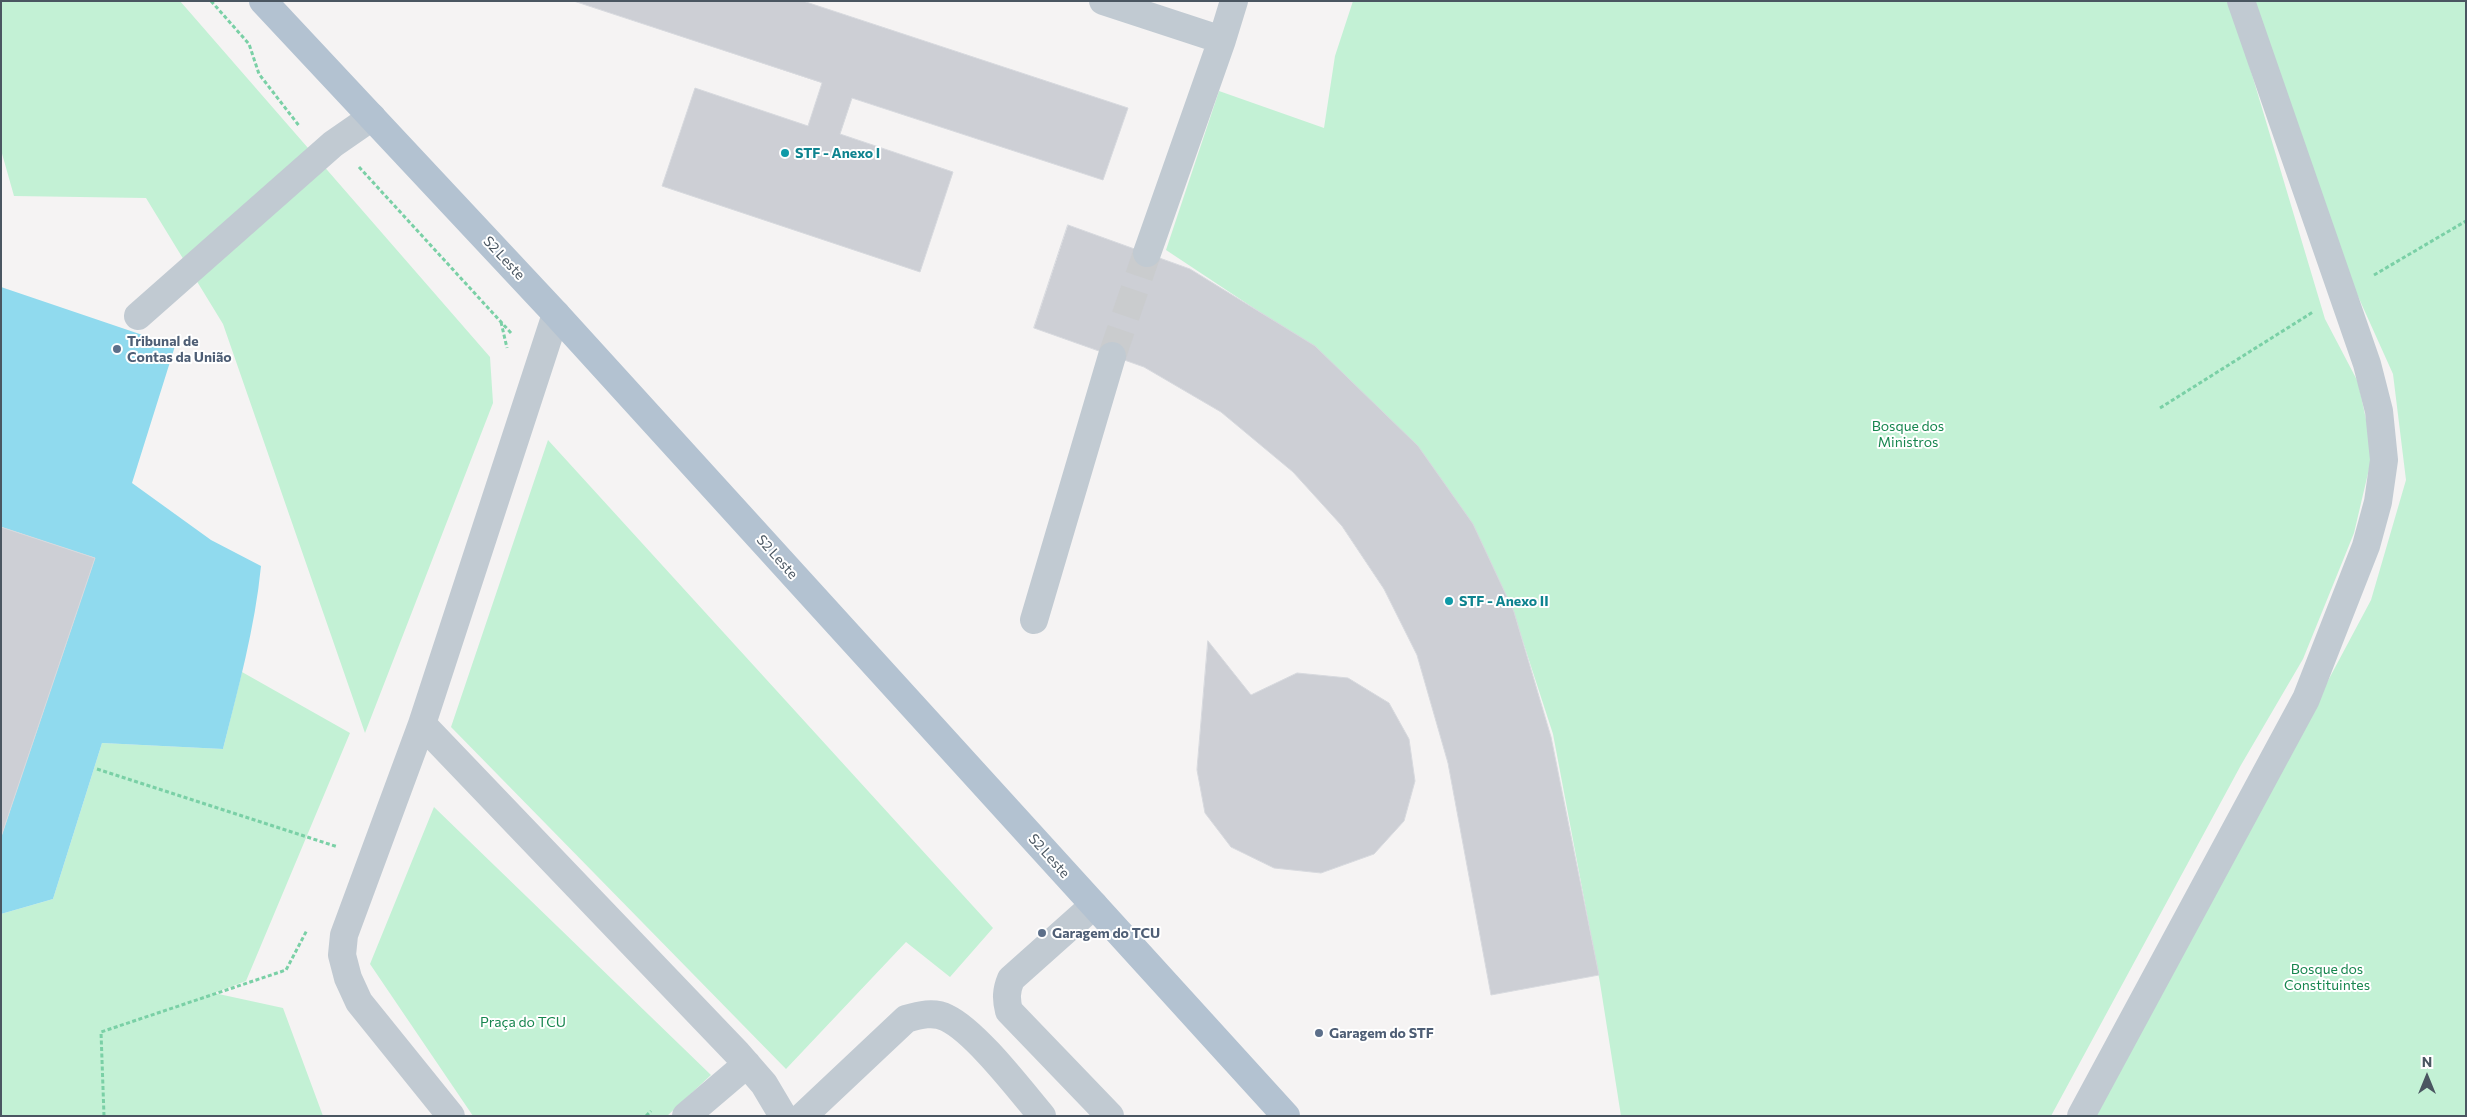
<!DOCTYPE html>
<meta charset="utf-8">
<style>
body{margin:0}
#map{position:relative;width:2467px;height:1117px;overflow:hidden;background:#f5f3f3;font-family:Commissioner,sans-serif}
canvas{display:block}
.frame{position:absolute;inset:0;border:2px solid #4a5661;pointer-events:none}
.north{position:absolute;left:2402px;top:1052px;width:50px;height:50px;-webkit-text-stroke:4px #fff;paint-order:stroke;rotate:0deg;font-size:14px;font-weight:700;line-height:20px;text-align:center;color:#4a5661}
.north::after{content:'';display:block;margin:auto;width:18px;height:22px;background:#4a5661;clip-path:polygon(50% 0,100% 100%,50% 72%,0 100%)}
</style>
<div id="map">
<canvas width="2467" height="1117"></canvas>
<div class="frame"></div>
<div class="north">N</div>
</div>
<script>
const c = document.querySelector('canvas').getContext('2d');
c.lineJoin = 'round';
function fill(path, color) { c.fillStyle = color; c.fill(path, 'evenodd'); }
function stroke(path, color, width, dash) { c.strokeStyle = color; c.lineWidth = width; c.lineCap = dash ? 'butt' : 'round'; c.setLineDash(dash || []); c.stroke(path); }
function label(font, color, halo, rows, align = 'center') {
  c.font = font + ' Commissioner,sans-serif'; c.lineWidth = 4; c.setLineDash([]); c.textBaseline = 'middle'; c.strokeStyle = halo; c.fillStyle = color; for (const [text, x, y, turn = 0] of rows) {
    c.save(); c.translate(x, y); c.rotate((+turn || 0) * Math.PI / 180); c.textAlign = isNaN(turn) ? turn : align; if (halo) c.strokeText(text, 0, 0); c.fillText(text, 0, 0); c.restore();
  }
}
fill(new Path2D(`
 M 1,1 L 180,1 L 490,357 L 493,403 L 365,733 L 223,324 L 146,198 L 14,196 L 1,150 Z
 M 1353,1 L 2230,1 L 2325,319 L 2358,382 L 2373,452 L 2354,533 L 2303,659 L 2241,765 L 2051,1116 L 1621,1116 L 1600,983 L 1553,734 L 1514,614 L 1317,350 L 1166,250 L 1219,91 L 1324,128 L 1335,56 Z
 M 2250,1 L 2466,1 L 2466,1116 L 2096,1116 L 2371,600 L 2406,480 L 2393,374 L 2348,274 Z
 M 548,440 L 993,928 L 950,977 L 906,942 L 786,1069 L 451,727 Z
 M 242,672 L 350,733 L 246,981 L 214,993 L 283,1008 L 323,1116 L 1,1116 L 1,914 L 53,899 L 102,743 L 223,749 Z
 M 434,807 L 711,1075 L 667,1116 L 473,1116 L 370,964 Z`), '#c3f1d5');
fill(new Path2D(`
 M 1,287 L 175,346 L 132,483 L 211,540 L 261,566 C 255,628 238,689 223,749 L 102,743 L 53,899 L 1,914 L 1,837 L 95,558 L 1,527 Z`), '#90daee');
const building = new Path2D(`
 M 574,1 L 803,1 L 1128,108 L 1103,180 L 852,98 L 840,134 L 953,172 L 920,272 L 662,186 L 695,88 L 808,126 L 822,83 Z
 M 1068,225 L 1190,269 L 1315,346 L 1418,446 L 1473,524 L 1514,612 L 1551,737 L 1599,975 L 1491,995 L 1448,763 L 1417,655 L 1384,589 L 1342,526 L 1293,472 L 1221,412 L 1144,367 L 1034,328 Z
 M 1,527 L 95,558 L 1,837 Z
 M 1208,641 L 1251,695 L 1297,673 L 1348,678 L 1389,703 L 1409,739 L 1415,781 L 1404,821 L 1374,854 L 1321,873 L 1274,868 L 1231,847 L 1205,813 L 1197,770 Z`);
fill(building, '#cdcfd5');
stroke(building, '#d7d9de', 1);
stroke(new Path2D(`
 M 1112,356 L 1147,253`), '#caccce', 28, [28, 14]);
stroke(new Path2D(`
 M 211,1 L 249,44 L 259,74 L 300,127
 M 359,167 L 512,334
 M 2374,275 L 2466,221
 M 501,322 L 507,348
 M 2160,408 L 2313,312
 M 97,769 L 338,847
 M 104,1116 L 101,1032 L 286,970 L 307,930
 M 646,1116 L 651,1111`), '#7ad0a6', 3, [4, 2.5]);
stroke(new Path2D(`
 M 1103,1 L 1222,40 L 1234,1
 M 1147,253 L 1222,40
 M 138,316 L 333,144 L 372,117
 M 1034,620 L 1112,356
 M 422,724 L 737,1053 L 764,1084 L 783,1116
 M 1094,905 L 1011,979 C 1006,991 1006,999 1009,1011 L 1110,1116
 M 451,1116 L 359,1002 L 348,978 L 342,955 L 344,935 L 422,724 L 556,314
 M 686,1116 L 747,1064
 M 803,1116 L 906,1019 C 919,1015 934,1011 947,1018 C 976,1032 1020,1090 1042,1116
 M 2081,1116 L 2306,699 L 2366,546 L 2378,502 L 2384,460 L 2379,411 L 2367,364 L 2241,1`), '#c1cad2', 28);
stroke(new Path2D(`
 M 263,1 L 556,314 L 1286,1116`), '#b3c2d1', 28);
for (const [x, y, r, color] of [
 [785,153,5,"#0f9aa8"],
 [117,349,5,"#5c6f8a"],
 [1449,601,5,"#0f9aa8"],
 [1042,933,5,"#5c6f8a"],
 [1319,1033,5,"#5c6f8a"]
]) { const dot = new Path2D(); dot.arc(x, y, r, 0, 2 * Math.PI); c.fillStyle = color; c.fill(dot); stroke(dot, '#fff', 2); }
label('bold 14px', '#0d838f', '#fff', [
 ["STF - Anexo I",795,153],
 ["STF - Anexo II",1459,601]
], 'left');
label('14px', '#4a5661', '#fff', [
 ["S2 Leste",504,258,47],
 ["S2 Leste",777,557,48],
 ["S2 Leste",1049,856,48]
]);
label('bold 14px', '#4e5e75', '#fff', [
 ["Tribunal de",127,341],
 ["Contas da União",127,357],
 ["Garagem do TCU",1052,933],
 ["Garagem do STF",1329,1033]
], 'left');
label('14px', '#17864f', '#fff', [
 ["Bosque dos",1908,426],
 ["Ministros",1908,442],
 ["Bosque dos",2327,969],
 ["Constituintes",2327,985],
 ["Praça do TCU",523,1022]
]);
</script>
